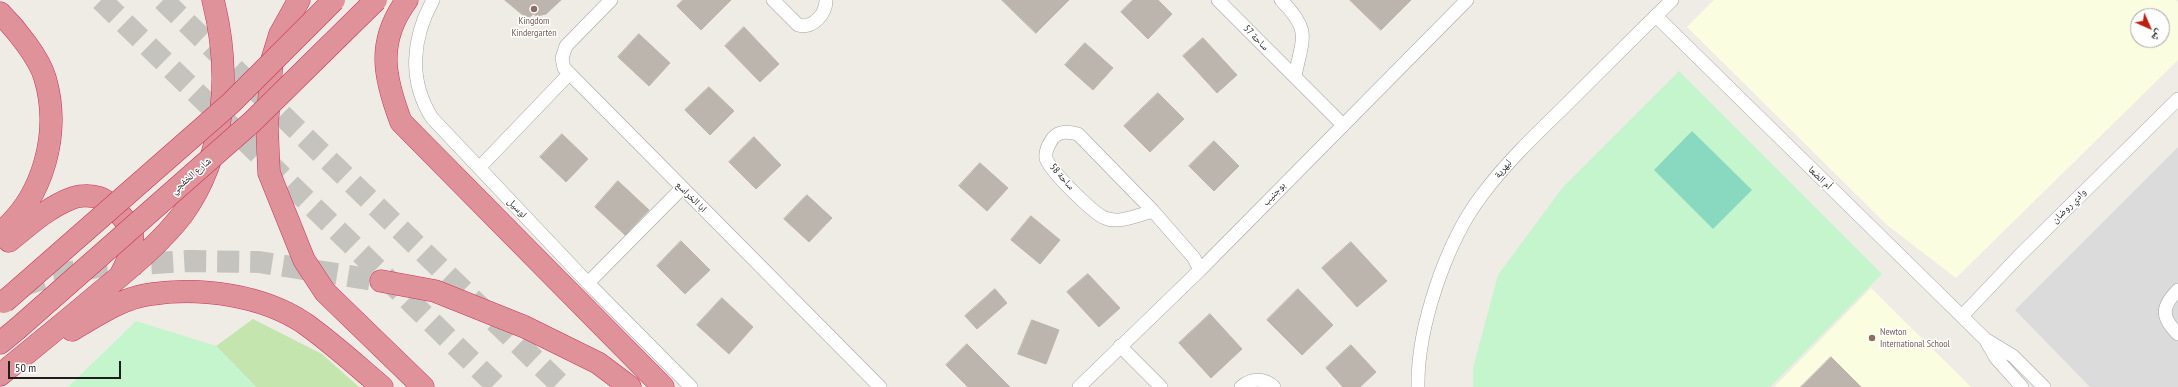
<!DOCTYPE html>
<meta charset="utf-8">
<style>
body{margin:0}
#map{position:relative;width:2178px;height:387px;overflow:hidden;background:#eeece5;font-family:"PT Sans Narrow","Noto Naskh Arabic",sans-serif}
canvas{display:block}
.north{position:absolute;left:2130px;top:8px;width:40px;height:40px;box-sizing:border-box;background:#fff;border:1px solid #a5a5a5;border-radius:50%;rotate:135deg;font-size:11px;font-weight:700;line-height:16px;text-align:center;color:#1e1e1e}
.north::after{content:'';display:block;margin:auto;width:14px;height:18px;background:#bd1f0f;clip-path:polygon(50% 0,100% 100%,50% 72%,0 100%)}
.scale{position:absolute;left:8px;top:361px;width:113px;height:18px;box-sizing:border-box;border:2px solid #1e1e1e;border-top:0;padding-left:5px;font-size:12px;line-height:14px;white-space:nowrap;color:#1e1e1e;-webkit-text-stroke:3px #fff;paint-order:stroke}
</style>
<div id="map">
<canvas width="2178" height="387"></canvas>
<div class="north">ش</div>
<div class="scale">50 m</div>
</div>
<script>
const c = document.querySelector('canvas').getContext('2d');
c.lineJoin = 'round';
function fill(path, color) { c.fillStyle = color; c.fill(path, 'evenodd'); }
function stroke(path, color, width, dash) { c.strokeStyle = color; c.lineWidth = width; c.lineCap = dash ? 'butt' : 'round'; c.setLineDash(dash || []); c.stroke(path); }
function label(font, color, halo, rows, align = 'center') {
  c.font = font + ' "PT Sans Narrow","Noto Naskh Arabic",sans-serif'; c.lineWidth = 3; c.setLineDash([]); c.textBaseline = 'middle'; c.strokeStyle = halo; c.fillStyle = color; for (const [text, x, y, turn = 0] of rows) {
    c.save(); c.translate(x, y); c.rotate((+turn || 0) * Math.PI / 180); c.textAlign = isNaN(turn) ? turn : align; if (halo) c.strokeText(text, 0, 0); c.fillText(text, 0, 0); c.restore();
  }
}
fill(new Path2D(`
 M 2178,147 L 2178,387 L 2090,387 L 2015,310 Z`), '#dcdbdb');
fill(new Path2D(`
 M 1714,0 L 2176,0 L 2178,2 L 2178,60 L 1956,278 L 1887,225 L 1687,27 ZM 2138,16 L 2162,16 L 2162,40 L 2138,40 Z
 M 1871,288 L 1971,387 L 1774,387 Z`), '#fafde0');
fill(new Path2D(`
 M 253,319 L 322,354 L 359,387 L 256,387 L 216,346 Z`), '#c4e5ae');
fill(new Path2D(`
 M 1679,71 L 1882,274 L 1770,387 L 1473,387 L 1473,368 L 1498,275 L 1563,187 Z
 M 136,321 L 216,346 L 256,387 L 68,387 Z`), '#c5f5cd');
fill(new Path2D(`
 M 1692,131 L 1752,190 L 1713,229 L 1654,170 Z`), '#89d8c0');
const building = new Path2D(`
 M 505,0 L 561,0 L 546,14 L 537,16 L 533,14 L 530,17 L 523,15 Z
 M 683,0 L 731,0 L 701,30 L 677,6 Z
 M 1002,0 L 1069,0 L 1036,33 Z
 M 1133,0 L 1158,0 L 1172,14 L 1148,39 L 1121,12 Z
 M 1350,0 L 1411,0 L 1381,30 Z
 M 744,27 L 779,64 L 760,82 L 725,46 Z
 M 639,34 L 670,63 L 649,86 L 618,57 Z
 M 1203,38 L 1237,75 L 1217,93 L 1183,56 Z
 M 1085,43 L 1113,68 L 1093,90 L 1065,65 Z
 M 709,87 L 734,111 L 710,135 L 685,110 Z
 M 1158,93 L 1184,119 L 1150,152 L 1124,126 Z
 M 562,134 L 588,159 L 566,182 L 540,157 Z
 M 754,137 L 781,165 L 756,189 L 729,162 Z
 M 1214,141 L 1239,166 L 1214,191 L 1189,166 Z
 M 980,163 L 1008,188 L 987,211 L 959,186 Z
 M 618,181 L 649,210 L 625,235 L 595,207 Z
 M 807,195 L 832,218 L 809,242 L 784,219 Z
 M 1031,216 L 1060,240 L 1040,264 L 1011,240 Z
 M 681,241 L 710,270 L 685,294 L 657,266 Z
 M 1351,242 L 1387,281 L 1357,307 L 1322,268 Z
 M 1088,274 L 1120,308 L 1099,327 L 1067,292 Z
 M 995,289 L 1007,303 L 977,329 L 965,316 Z
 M 1298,289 L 1333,325 L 1302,355 L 1267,320 Z
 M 722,298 L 753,327 L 729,354 L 697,325 Z
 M 1210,314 L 1242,349 L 1211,378 L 1179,343 Z
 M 1032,320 L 1059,330 L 1046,364 L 1018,354 Z
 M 967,344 L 1010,387 L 968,387 L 946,365 Z
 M 1351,345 L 1376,372 L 1360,387 L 1343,387 L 1326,368 Z
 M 1831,357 L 1861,387 L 1801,387 Z`);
fill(building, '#bbb5ae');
stroke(building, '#bfb4a8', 1);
stroke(new Path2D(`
 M 101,0 L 498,387
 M 163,0 L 563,387
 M 22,286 L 50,276 L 103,266 L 188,261 L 259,262 L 381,281`), '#c4c3bd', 22, [22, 11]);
const street = new Path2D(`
 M 433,0 C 412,38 408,80 432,118 L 588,283 L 691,387
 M 611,0 L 566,46 L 562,58 L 564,68 L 880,387
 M 773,0 L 798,25 C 813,29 826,14 826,0
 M 1218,0 L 1342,124
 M 1281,0 C 1311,31 1303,36 1295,76
 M 1656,16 L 1985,339 L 2013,356 L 2044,387
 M 479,168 L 569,74
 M 1153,211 C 1138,215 1119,224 1105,218 C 1094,214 1048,169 1046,158 C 1045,150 1049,144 1053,138 C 1060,130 1070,132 1078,134 L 1153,211 L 1194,258 L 1200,270
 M 588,283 L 682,188
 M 2178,290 C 2161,307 2161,317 2178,334
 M 1962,316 L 2020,255 L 2178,99
 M 1985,339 L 1996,358 L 2022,387
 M 1120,346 L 1161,387
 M 1079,387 L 1200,270 L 1467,0
 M 1241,387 C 1251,378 1265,378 1274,387
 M 1418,387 C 1417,328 1446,242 1482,195 C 1506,163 1534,136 1562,109 C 1599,72 1635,36 1672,0`);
const highway = new Path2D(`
 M 299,0 L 280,34 L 272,60 L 267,127 L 269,173 L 304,260 L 325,292 L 423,387
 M 407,0 C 376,42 384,77 401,122 L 663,387
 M 0,13 C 15,28 39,57 45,78 C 61,132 44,197 0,233
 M 9,241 C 28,226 47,208 70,199 C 78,195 91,195 100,198 C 109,201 130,223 132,233 C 134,248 128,261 121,274
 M 381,281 L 435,291 L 525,327 L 598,363 L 630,387
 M 72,330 C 96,316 123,297 152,294 C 201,287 262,295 304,323 C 331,342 356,365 382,387
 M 0,343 L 17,329
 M 0,375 C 32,349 64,323 96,296 C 126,271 158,246 182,215 C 227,153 231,71 213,0`);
stroke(street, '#a2a2a2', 14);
stroke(highway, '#cd3159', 23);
stroke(street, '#fff', 13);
stroke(highway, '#e0929a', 22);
const highwayBridge = new Path2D(`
 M 4,302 L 231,103 L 334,0
 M 17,329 L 252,122 L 376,0`);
stroke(highwayBridge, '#cd3159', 23, []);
stroke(highwayBridge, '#e0929a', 22);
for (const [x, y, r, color] of [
 [534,9,4,"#8d6e63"],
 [1872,338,4,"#8d6e63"]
]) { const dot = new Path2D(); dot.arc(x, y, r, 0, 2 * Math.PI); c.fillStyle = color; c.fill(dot); stroke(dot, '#fff', 1.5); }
label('10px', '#785e54', '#fff', [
 ["Kingdom",534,21],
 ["Kindergarten",534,33],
 ["Newton",1880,332,"left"],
 ["International School",1880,344,"left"]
]);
label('10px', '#1e1e1e', '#fff', [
 ["ساحة 57",1256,38,45],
 ["لبهرية",1503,169,-50],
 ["شارع الخفجي",191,176,-41],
 ["ساحة 58",1062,177,48],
 ["أم الضعا",1820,178,44],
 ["بوجنيب",1274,194,-46],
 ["ابا الخراسع",691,197,45],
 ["وادي روضان",2069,206,-45],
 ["لوسيل",517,208,47]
]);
</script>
